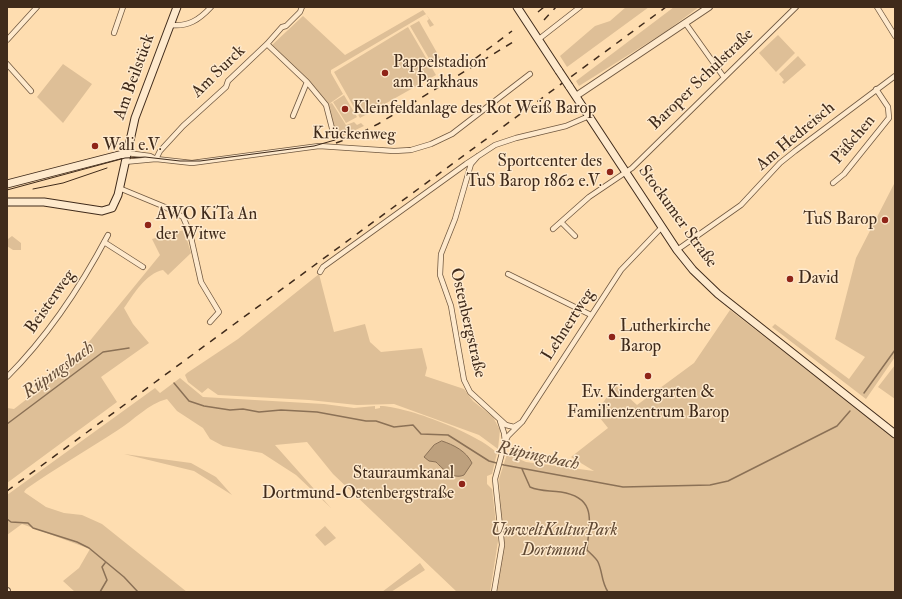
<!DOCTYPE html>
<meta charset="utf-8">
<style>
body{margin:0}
#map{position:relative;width:902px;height:599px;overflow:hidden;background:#feddb0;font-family:"IM FELL Double Pica",serif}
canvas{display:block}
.frame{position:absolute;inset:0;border:8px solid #402b1b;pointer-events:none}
</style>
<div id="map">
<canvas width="902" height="599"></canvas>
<div class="frame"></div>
</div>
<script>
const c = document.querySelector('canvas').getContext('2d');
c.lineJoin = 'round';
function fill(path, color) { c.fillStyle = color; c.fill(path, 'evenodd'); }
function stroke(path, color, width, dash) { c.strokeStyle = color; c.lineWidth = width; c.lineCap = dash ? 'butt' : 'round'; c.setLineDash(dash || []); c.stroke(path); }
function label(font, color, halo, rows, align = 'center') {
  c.font = font + ' "IM FELL Double Pica",serif'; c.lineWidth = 3; c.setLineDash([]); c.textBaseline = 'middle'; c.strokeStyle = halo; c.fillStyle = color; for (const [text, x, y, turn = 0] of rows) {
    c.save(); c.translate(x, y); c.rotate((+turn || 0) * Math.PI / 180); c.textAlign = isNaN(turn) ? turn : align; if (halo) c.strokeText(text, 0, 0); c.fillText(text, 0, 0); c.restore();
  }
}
fill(new Path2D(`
 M 626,7 L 649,7 L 567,67 L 560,56 L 595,26 L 610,21 Z
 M 674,7 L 699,7 L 665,32 L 579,86 L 576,81 Z
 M 423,10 L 434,25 L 430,27 L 427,21 L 429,19 L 426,14 L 331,70 L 331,73 L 343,94 L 329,104 L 332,103 L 346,125 L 354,122 L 357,125 L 361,123 L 364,126 L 334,140 L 333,130 L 322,99 L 272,45 L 303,16 L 345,55 Z
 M 419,21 L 440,58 L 431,62 L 410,26 Z
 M 408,27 L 436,75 L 360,118 L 334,72 Z
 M 778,35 L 795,53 L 776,72 L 759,53 Z
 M 798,56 L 806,65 L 784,84 L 782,82 L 784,80 L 779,74 Z
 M 63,64 L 92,84 L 63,123 L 37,97 Z
 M 344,95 L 357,117 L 346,123 L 333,102 Z
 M 895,182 L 895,357 L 866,399 L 772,327 L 775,324 L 849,379 L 865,357 L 835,339 L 856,258 Z
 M 184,230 L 191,253 L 168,275 L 163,270 C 146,273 133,295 124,308 L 133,324 L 149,343 L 101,377 L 117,402 L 7,483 L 7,408 L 14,409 L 41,388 L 39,385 L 75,359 L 160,255 L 152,239 Z
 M 12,236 L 21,243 L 21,250 L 13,250 L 7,246 L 8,239 Z
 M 319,274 L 334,332 L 365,324 L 370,342 L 381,352 L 422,348 L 427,368 L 425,376 L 464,389 L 473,401 L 493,417 L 500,430 L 498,449 L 479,435 L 394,404 L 357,405 L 309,400 L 218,395 L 208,388 L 202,393 L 188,382 L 185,375 L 187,373 L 238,339 Z
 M 730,310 L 895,438 L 895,592 L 495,592 L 503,545 L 499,479 L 507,454 L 526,462 L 594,471 L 571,457 L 608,428 L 596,413 L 615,385 L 637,405 L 694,363 Z
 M 895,365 L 895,399 L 878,387 Z
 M 180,378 L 203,397 L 324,404 L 354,408 L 375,406 L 375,409 L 380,408 L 380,406 C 406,406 479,434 497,453 L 492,474 L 487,476 L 487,484 L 492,489 L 498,541 L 490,592 L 457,592 L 333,474 L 307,442 L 275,445 L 331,508 L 296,475 L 262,453 L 223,446 L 210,439 L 203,428 L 177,411 L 167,399 C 148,404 134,420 118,430 C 87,450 56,468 26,489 L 24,492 L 46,507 L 64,513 L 82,515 L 102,524 L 187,592 L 75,592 L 63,581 L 79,568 L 90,549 L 22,524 L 7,535 L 7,495 L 155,388 L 160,393 Z
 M 124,454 L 191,463 L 216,477 L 232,495 L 194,471 Z
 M 325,526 L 336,538 L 325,546 L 315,535 Z
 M 420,563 L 425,570 L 391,592 L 382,592 Z`), '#debf97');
const water = new Path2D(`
 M 442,441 C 454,445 466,451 472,463 L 464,475 C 453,480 443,469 436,462 L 429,461 L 424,457 L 434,445 Z`);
fill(water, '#bda07d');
stroke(water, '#8b7156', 1);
stroke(new Path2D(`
 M 174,383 L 189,401 L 204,406 L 230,410 L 243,409 L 259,412 L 281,410 L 317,412 L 366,421 L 376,421 L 394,427 L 413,425 L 421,434 L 448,435 L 489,461 L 504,465 L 623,487 L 710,485 L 728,481 L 837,426 L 850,411
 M 864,393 L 895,350
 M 7,424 L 103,352 L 129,348
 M 522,469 L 530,487 C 541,492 550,490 561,492 C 598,498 589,522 587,550 C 591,554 596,558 598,562 C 603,573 601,581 608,592
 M 7,519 L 11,522 L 28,523 L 33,528 L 77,542 L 89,548 L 124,577 L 138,592
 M 100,592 L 107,580 L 102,567 L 105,563`), '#8b7156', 1.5);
const minor = new Path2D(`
 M 877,7 L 895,36
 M 686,24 L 723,76
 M 170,25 C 188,27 199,20 211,7
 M 114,33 L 123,7
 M 539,39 L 580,7
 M 7,40 L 37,7
 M 267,44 L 307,82 L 326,105 L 334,136
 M 7,64 L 31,91
 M 293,116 L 307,82
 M 127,153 L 150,156 L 156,159
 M 478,156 L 471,164 L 455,219 L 441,254 L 440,275 L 451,306 L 464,380 L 470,392 L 506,425 L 514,427 L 522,422
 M 156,159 L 160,151 L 183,126 L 226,87 L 228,81 L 267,44 L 282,27 L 286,26 L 300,12 L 302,7
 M 124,162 L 156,159 L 192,163 L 319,146 L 394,151 L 411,150 L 431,144 L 452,134 L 530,74
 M 833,183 L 844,174 L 889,118 L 888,107 L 876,89
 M 119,188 L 165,207 L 183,217 L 190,233 L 201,282 L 219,312 L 210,322
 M 561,222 L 575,236
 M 553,229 L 589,197 L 632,168 L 796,7
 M 104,242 L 143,267
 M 677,250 L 741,205 L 780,163 L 795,151 L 895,76
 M 320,272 L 323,267 L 466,164 L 495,145 L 516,138 L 566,126 L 589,116
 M 508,274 L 591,315
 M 7,377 C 49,335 80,288 108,235
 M 505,442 L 508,436 L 522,422 L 621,270 L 662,227
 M 494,592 L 502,545 L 495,479 L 505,442 L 504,433 L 500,421`);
const tertiary = new Path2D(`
 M 576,96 L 709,7
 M 7,591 L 7,592`);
const secondary = new Path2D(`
 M 517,7 L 559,71
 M 569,86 L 677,250 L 693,270 L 718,294 L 895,434
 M 7,184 L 127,153
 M 7,202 L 44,202 L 102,211 L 112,208 L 118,195 L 135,118 L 177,7`);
stroke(minor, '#705840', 6);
stroke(tertiary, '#705840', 8);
stroke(secondary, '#402b1b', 9);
stroke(minor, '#fee9cc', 4.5);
stroke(tertiary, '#fee9cc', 6);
stroke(secondary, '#fee9cc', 7);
stroke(new Path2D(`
 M 33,189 L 63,183 L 107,168
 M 7,190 L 125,158 L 145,157 L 180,161 L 200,161 L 314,146 L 335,140`), '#402b1b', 1);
stroke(new Path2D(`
 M 538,12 L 544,7
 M 544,20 L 556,7
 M 464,67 L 512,31
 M 336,143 L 355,136 L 378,124 L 518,39
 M 7,491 L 666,7`), '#402b1b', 1.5, [7, 7]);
const secondaryBridge = new Path2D(`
 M 559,71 L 569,86`);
stroke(secondaryBridge, '#402b1b', 9, []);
stroke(secondaryBridge, '#fee9cc', 7);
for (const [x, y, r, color] of [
 [385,73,4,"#8f2418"],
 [345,109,4,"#8f2418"],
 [95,146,4,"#8f2418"],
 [610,172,4,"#8f2418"],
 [885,220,4,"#8f2418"],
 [148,225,4,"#8f2418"],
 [790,279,4,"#8f2418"],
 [612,337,4,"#8f2418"],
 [648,376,4,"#8f2418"],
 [462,484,4,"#8f2418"]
]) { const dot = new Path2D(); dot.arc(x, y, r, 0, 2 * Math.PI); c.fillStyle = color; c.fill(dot); stroke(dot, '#fee9cc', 1.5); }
label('17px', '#402b1b', '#fee9cc', [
 ["Pappelstadion",393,63],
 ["am Parkhaus",393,83],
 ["Kleinfeldanlage des Rot Weiß Barop",353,109],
 ["Wali e.V.",103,146],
 ["Sportcenter des",602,162,"right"],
 ["TuS Barop 1862 e.V.",602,182,"right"],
 ["AWO KiTa An",156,215],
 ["der Witwe",156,235],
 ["TuS Barop",877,220,"right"],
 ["David",798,279],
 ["Lutherkirche",620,327],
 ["Barop",620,347],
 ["Ev. Kindergarten &",648,393,"center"],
 ["Familienzentrum Barop",648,413,"center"],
 ["Stauraumkanal",454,474,"right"],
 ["Dortmund-Ostenbergstraße",454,494,"right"]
], 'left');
label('17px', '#402b1b', '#fee9cc', [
 ["Am Surck",219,72,-44],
 ["Am Beilstück",135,77,-70],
 ["Baroper Schulstraße",702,80,-44],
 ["Krückenweg",354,135,1],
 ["Am Hedreisch",796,137,-40],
 ["Päßchen",854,140,-50],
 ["Stockumer Straße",677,217,54],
 ["Beisterweg",51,302,-55],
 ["Ostenbergstraße",467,323,77],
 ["Lehnertweg",569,325,-57]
]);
label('italic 17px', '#604934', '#fee9cc', [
 ["UmweltKulturPark",554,531],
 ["Dortmund",554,551]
]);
label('italic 18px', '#664e38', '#fee9cc', [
 ["Rüpingsbach",59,371,-36],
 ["Rüpingsbach",538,457,12]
]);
</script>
